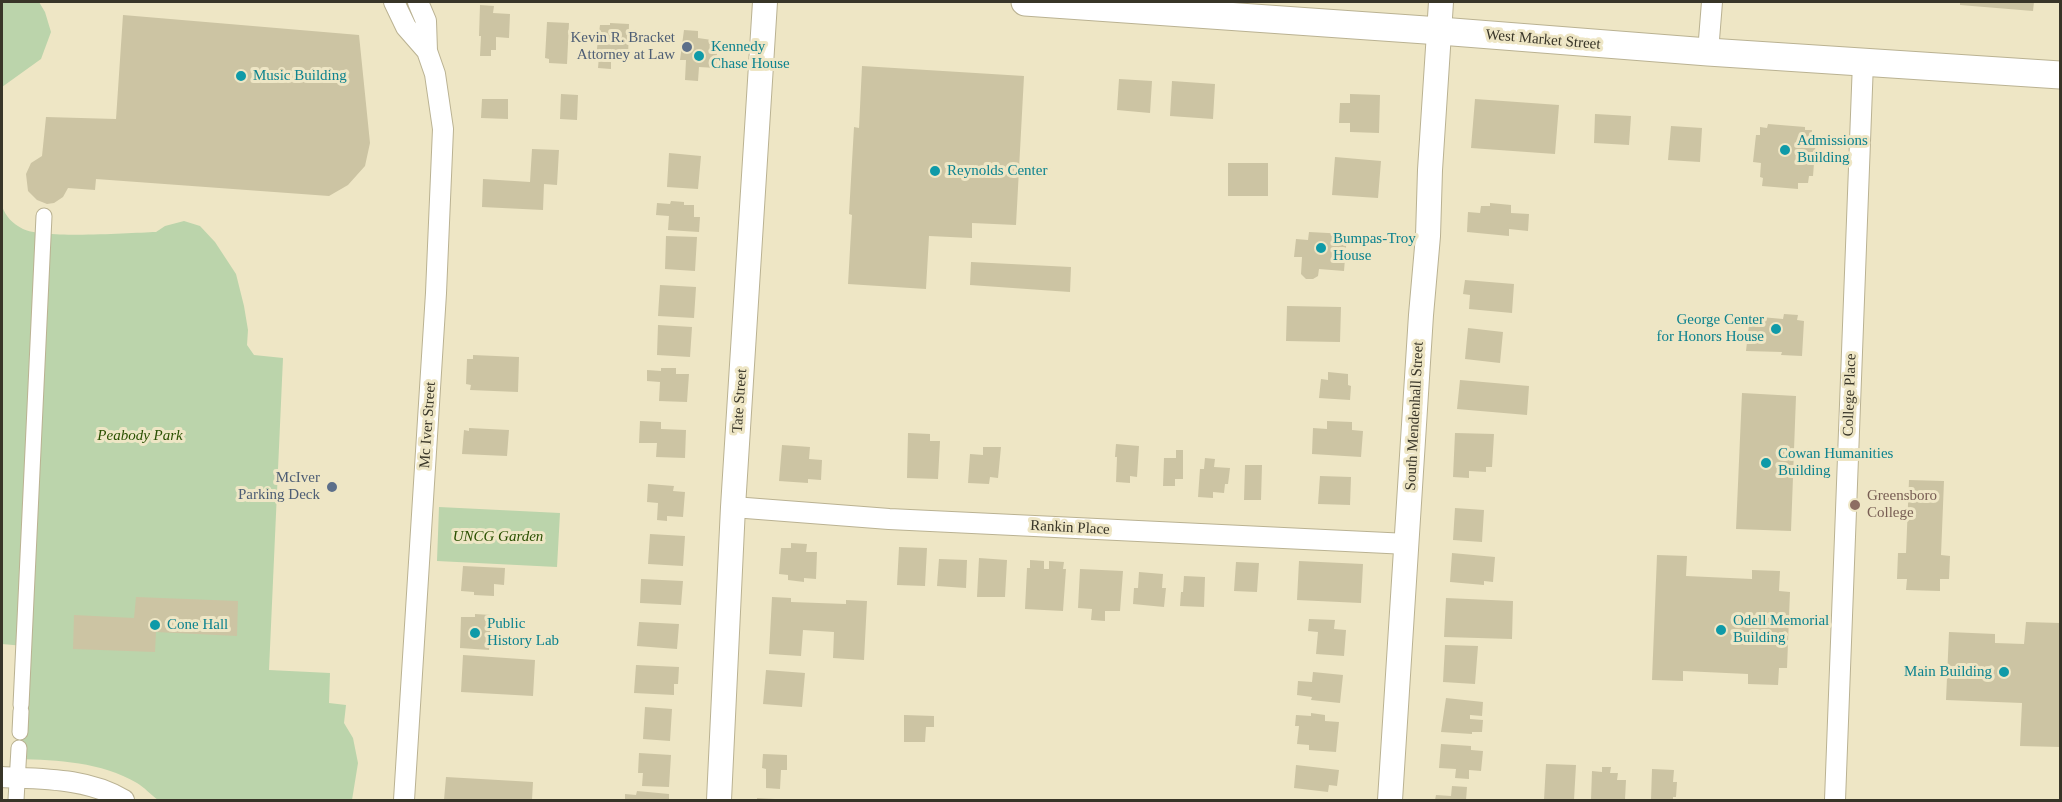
<!DOCTYPE html>
<style>
body{margin:0}
#map{position:relative;width:2062px;height:802px;overflow:hidden;background:#eee6c5;font-family:"Times New Roman",serif}
canvas{display:block}
.frame{position:absolute;inset:0;border:3px solid #383528;pointer-events:none}
</style>
<div id="map">
<canvas width="2062" height="802"></canvas>
<div class="frame"></div>
</div>
<script>
const c = document.querySelector('canvas').getContext('2d');
c.lineJoin = 'round';
function fill(path, color) { c.fillStyle = color; c.fill(path, 'evenodd'); }
function stroke(path, color, width, dash) { c.strokeStyle = color; c.lineWidth = width; c.lineCap = dash ? 'butt' : 'round'; c.setLineDash(dash || []); c.stroke(path); }
function label(font, color, halo, rows, align = 'center') {
  c.font = font + ' "Times New Roman",serif'; c.lineWidth = 6; c.setLineDash([]); c.textBaseline = 'middle'; c.strokeStyle = halo; c.fillStyle = color; for (const [text, x, y, turn = 0] of rows) {
    c.save(); c.translate(x, y); c.rotate((+turn || 0) * Math.PI / 180); c.textAlign = isNaN(turn) ? turn : align; if (halo) c.strokeText(text, 0, 0); c.fillText(text, 0, 0); c.restore();
  }
}
fill(new Path2D(`
 M 2,2 L 39,2 L 45,12 L 51,32 L 41,59 L 2,87 Z
 M 2,206 C 6,217 12,223 23,229 C 44,239 128,233 156,232 L 165,226 L 184,221 L 200,226 L 215,242 L 236,274 L 244,306 L 248,330 L 247,345 L 254,355 L 283,358 L 269,670 L 330,673 L 329,703 L 346,705 L 344,723 L 353,738 L 358,763 L 352,800 L 158,800 C 151,795 144,787 137,783 C 101,762 58,760 18,759 L 24,646 L 2,644 Z
 M 439,507 L 560,513 L 557,567 L 437,561 Z`), '#bbd4ab');
fill(new Path2D(`
 M 1960,2 L 2034,2 L 2033,11 L 1960,5 Z
 M 480,5 L 494,6 L 493,13 L 510,14 L 509,38 L 496,37 L 496,50 L 491,50 L 491,56 L 480,56 L 481,36 L 479,36 Z
 M 123,15 L 359,35 L 370,143 L 365,166 L 348,185 L 329,196 L 96,179 L 95,190 L 68,188 L 63,197 L 54,203 L 47,204 L 37,200 L 28,191 L 26,174 L 31,163 L 42,156 L 46,117 L 116,119 Z
 M 547,22 L 569,23 L 567,64 L 549,63 L 549,59 L 545,58 Z
 M 610,23 L 629,24 L 628,58 L 611,57 L 611,69 L 598,68 L 599,56 L 596,56 L 600,25 L 610,25 Z
 M 684,30 L 698,31 L 698,38 L 712,40 L 711,53 L 717,53 L 716,68 L 699,67 L 698,81 L 685,80 L 686,60 L 680,60 Z
 M 862,66 L 1024,76 L 1016,225 L 972,223 L 972,238 L 929,236 L 926,289 L 848,284 L 852,215 L 849,214 L 854,127 L 859,128 Z
 M 1119,79 L 1152,81 L 1150,113 L 1117,110 Z
 M 1172,81 L 1215,84 L 1213,119 L 1170,116 Z
 M 561,94 L 578,95 L 577,120 L 560,119 Z
 M 1350,94 L 1380,95 L 1379,133 L 1350,132 L 1350,123 L 1339,123 L 1340,103 L 1350,103 Z
 M 482,99 L 508,99 L 508,119 L 481,118 Z
 M 1475,99 L 1559,105 L 1555,154 L 1471,148 Z
 M 1595,114 L 1631,116 L 1629,145 L 1594,143 Z
 M 1768,124 L 1805,127 L 1805,130 L 1812,130 L 1811,138 L 1816,138 L 1813,176 L 1809,176 L 1808,183 L 1798,183 L 1798,189 L 1762,186 L 1763,178 L 1760,177 L 1761,163 L 1753,162 L 1756,135 L 1760,135 L 1760,127 L 1767,128 Z
 M 1671,126 L 1702,128 L 1700,162 L 1668,160 Z
 M 532,149 L 559,150 L 557,185 L 544,184 L 543,210 L 482,207 L 483,179 L 530,182 Z
 M 669,153 L 701,156 L 698,189 L 667,187 Z
 M 1335,157 L 1381,161 L 1378,198 L 1332,195 Z
 M 1228,163 L 1268,163 L 1268,196 L 1228,196 Z
 M 671,201 L 684,202 L 684,205 L 694,205 L 694,217 L 700,217 L 699,232 L 668,230 L 669,216 L 656,215 L 657,203 L 670,204 Z
 M 1490,203 L 1511,205 L 1511,213 L 1529,214 L 1528,231 L 1509,229 L 1509,236 L 1467,232 L 1468,212 L 1480,213 L 1481,206 L 1490,206 Z
 M 1309,232 L 1347,234 L 1344,271 L 1319,269 L 1318,276 L 1313,279 L 1306,279 L 1301,274 L 1302,257 L 1294,257 L 1296,239 L 1308,240 Z
 M 666,236 L 697,237 L 695,271 L 665,269 Z
 M 971,262 L 1071,267 L 1070,292 L 970,285 Z
 M 1465,280 L 1514,284 L 1512,313 L 1469,309 L 1470,295 L 1463,294 Z
 M 660,285 L 696,287 L 694,318 L 658,316 Z
 M 1287,306 L 1341,307 L 1340,342 L 1286,341 Z
 M 1784,314 L 1798,315 L 1797,320 L 1804,321 L 1802,356 L 1781,355 L 1782,352 L 1746,351 L 1750,316 L 1783,319 Z
 M 658,325 L 692,327 L 690,357 L 657,355 Z
 M 1468,328 L 1503,332 L 1500,363 L 1465,359 Z
 M 473,355 L 519,357 L 518,392 L 470,390 L 471,385 L 466,384 L 467,359 L 473,359 Z
 M 661,368 L 676,368 L 676,374 L 689,374 L 687,402 L 659,401 L 660,382 L 647,381 L 647,370 L 661,371 Z
 M 1328,372 L 1348,374 L 1348,385 L 1351,386 L 1350,400 L 1319,398 L 1321,379 L 1328,380 Z
 M 1460,380 L 1529,386 L 1527,415 L 1457,409 Z
 M 1742,393 L 1796,396 L 1791,531 L 1736,529 Z
 M 640,421 L 661,422 L 661,429 L 686,430 L 685,458 L 656,457 L 657,443 L 639,443 Z
 M 1327,421 L 1352,422 L 1352,430 L 1363,431 L 1361,457 L 1312,454 L 1313,428 L 1327,429 Z
 M 469,428 L 509,430 L 507,456 L 462,454 L 464,430 L 469,431 Z
 M 908,433 L 930,434 L 930,441 L 940,441 L 938,479 L 907,478 Z
 M 1455,433 L 1494,434 L 1492,467 L 1486,467 L 1486,472 L 1469,471 L 1469,478 L 1453,477 Z
 M 1116,444 L 1139,446 L 1137,477 L 1130,476 L 1130,483 L 1116,482 L 1117,457 L 1115,457 Z
 M 782,445 L 810,447 L 809,459 L 822,460 L 821,480 L 808,479 L 808,483 L 779,481 Z
 M 983,447 L 1001,447 L 998,478 L 990,477 L 989,484 L 968,483 L 970,454 L 983,455 Z
 M 1176,450 L 1183,450 L 1183,479 L 1175,479 L 1175,486 L 1163,486 L 1164,458 L 1176,458 Z
 M 1205,458 L 1215,459 L 1214,467 L 1230,468 L 1228,484 L 1225,484 L 1224,493 L 1213,492 L 1213,498 L 1198,497 L 1200,469 L 1204,469 Z
 M 1245,465 L 1262,465 L 1261,500 L 1244,500 Z
 M 1320,476 L 1351,477 L 1350,505 L 1318,504 Z
 M 1909,480 L 1944,481 L 1941,555 L 1950,556 L 1949,579 L 1940,579 L 1940,591 L 1906,590 L 1907,579 L 1897,579 L 1898,553 L 1906,553 Z
 M 648,484 L 674,486 L 673,491 L 685,492 L 683,517 L 667,516 L 667,521 L 657,520 L 658,503 L 647,502 Z
 M 1455,508 L 1484,510 L 1482,542 L 1453,540 Z
 M 650,534 L 685,536 L 683,566 L 648,564 Z
 M 791,543 L 807,544 L 806,552 L 817,552 L 816,579 L 804,578 L 804,582 L 788,580 L 788,575 L 779,574 L 781,548 L 791,548 Z
 M 899,547 L 927,548 L 925,586 L 897,585 Z
 M 1452,553 L 1495,557 L 1493,582 L 1484,581 L 1484,585 L 1450,582 Z
 M 1657,555 L 1687,556 L 1686,576 L 1752,579 L 1752,570 L 1780,571 L 1779,591 L 1790,592 L 1787,668 L 1779,668 L 1778,685 L 1748,684 L 1748,674 L 1683,671 L 1683,681 L 1652,680 Z
 M 979,558 L 1007,560 L 1005,597 L 977,597 Z
 M 939,559 L 967,560 L 966,588 L 937,586 Z
 M 1030,560 L 1044,561 L 1044,569 L 1049,569 L 1049,561 L 1064,562 L 1063,569 L 1066,569 L 1063,611 L 1025,609 L 1027,568 L 1030,568 Z
 M 1299,561 L 1363,564 L 1361,603 L 1297,600 Z
 M 1236,562 L 1259,563 L 1257,592 L 1234,591 Z
 M 463,566 L 505,568 L 504,585 L 494,584 L 494,596 L 474,595 L 474,592 L 461,591 Z
 M 1080,569 L 1123,571 L 1120,611 L 1105,611 L 1105,621 L 1091,620 L 1092,609 L 1078,608 Z
 M 1139,572 L 1163,574 L 1162,588 L 1166,588 L 1164,607 L 1133,604 L 1134,588 L 1138,588 Z
 M 1184,576 L 1205,577 L 1204,607 L 1180,606 L 1181,592 L 1183,592 Z
 M 641,579 L 683,581 L 681,605 L 640,603 Z
 M 136,597 L 238,601 L 237,636 L 156,632 L 155,652 L 73,649 L 74,615 L 134,618 Z
 M 772,597 L 791,598 L 791,602 L 846,604 L 846,600 L 867,601 L 864,660 L 833,658 L 834,632 L 803,630 L 801,656 L 769,654 Z
 M 1446,598 L 1513,601 L 1512,639 L 1444,637 Z
 M 475,614 L 491,615 L 489,650 L 460,648 L 461,617 L 475,617 Z
 M 1309,619 L 1335,620 L 1334,629 L 1346,630 L 1344,656 L 1316,654 L 1318,632 L 1308,631 Z
 M 639,622 L 679,624 L 677,649 L 637,646 Z
 M 2026,622 L 2060,623 L 2060,747 L 2020,746 L 2022,703 L 1946,700 L 1949,632 L 1995,634 L 1995,643 L 2024,644 Z
 M 1445,645 L 1478,646 L 1475,684 L 1443,682 Z
 M 463,655 L 535,660 L 533,696 L 461,692 Z
 M 636,665 L 679,667 L 678,684 L 674,684 L 674,695 L 634,693 Z
 M 766,670 L 805,673 L 802,707 L 763,704 Z
 M 1313,672 L 1343,675 L 1340,703 L 1311,700 L 1312,697 L 1297,695 L 1298,681 L 1312,682 Z
 M 1446,698 L 1483,702 L 1482,716 L 1470,715 L 1470,719 L 1483,720 L 1482,732 L 1472,732 L 1472,734 L 1441,732 Z
 M 645,707 L 672,709 L 670,741 L 643,739 Z
 M 1311,713 L 1325,715 L 1325,721 L 1339,722 L 1336,752 L 1309,750 L 1309,745 L 1297,744 L 1299,726 L 1295,726 L 1296,715 L 1311,716 Z
 M 904,715 L 934,716 L 934,727 L 926,727 L 925,742 L 904,742 Z
 M 1441,744 L 1471,746 L 1471,750 L 1483,751 L 1481,771 L 1469,770 L 1469,779 L 1455,778 L 1456,769 L 1439,768 Z
 M 639,753 L 671,755 L 669,787 L 642,786 L 643,773 L 638,773 Z
 M 763,754 L 787,755 L 787,770 L 781,770 L 780,789 L 766,788 L 766,769 L 762,768 Z
 M 1546,764 L 1576,765 L 1574,800 L 1544,800 Z
 M 1296,765 L 1339,770 L 1337,786 L 1329,785 L 1328,792 L 1294,788 Z
 M 1602,767 L 1611,767 L 1610,773 L 1618,773 L 1617,780 L 1626,780 L 1625,800 L 1591,800 L 1592,771 L 1602,772 Z
 M 1652,769 L 1674,770 L 1673,782 L 1677,782 L 1676,797 L 1673,797 L 1673,800 L 1651,800 Z
 M 446,777 L 533,782 L 532,800 L 444,800 Z
 M 1452,786 L 1467,787 L 1466,800 L 1435,800 L 1436,795 L 1451,796 Z
 M 637,791 L 669,794 L 669,800 L 625,800 L 625,794 L 636,795 Z
 M 757,798 L 775,799 L 775,800 L 757,800 Z`), '#ccc4a3');
const pedestrian = new Path2D(`
 M 21,705 L 44,216
 M 20,732 L 21,711
 M 16,800 L 19,748`);
const minor = new Path2D(`
 M 394,2 L 406,27 L 427,51
 M 1708,52 L 1712,2
 M 733,507 L 889,519 L 1408,544
 M 2,777 C 43,779 88,778 124,800
 M 404,800 L 436,293 L 443,129 L 435,74 L 427,51 L 426,21 L 418,2
 M 1835,800 L 1863,62`);
const tertiary = new Path2D(`
 M 719,800 L 733,507 L 765,2
 M 1390,800 L 1421,315 L 1428,236 L 1430,170 L 1441,2`);
const secondary = new Path2D(`
 M 1025,2 L 1440,31 L 1708,52 L 2060,75`);
stroke(pedestrian, '#bab292', 17);
stroke(minor, '#bab292', 22);
stroke(tertiary, '#bab292', 26);
stroke(secondary, '#bab292', 29);
stroke(pedestrian, '#fff', 15);
stroke(minor, '#fff', 20);
stroke(tertiary, '#fff', 24);
stroke(secondary, '#fff', 27);
for (const [x, y, r, color] of [
 [687,47,6,"#5c6f8a"],
 [699,56,6,"#0f9aa8"],
 [241,76,6,"#0f9aa8"],
 [1785,150,6,"#0f9aa8"],
 [935,171,6,"#0f9aa8"],
 [1321,248,6,"#0f9aa8"],
 [1776,329,6,"#0f9aa8"],
 [1766,463,6,"#0f9aa8"],
 [332,487,6,"#5c6f8a"],
 [1855,505,6,"#8d6e63"],
 [155,625,6,"#0f9aa8"],
 [1721,630,6,"#0f9aa8"],
 [475,633,6,"#0f9aa8"],
 [2004,672,6,"#0f9aa8"]
]) { const dot = new Path2D(); dot.arc(x, y, r, 0, 2 * Math.PI); c.fillStyle = color; c.fill(dot); stroke(dot, '#eee6c5', 2); }
label('15px', '#4e5e75', '#eee6c5', [
 ["Kevin R. Bracket",675,38],
 ["Attorney at Law",675,55],
 ["McIver",320,478],
 ["Parking Deck",320,495]
], 'right');
label('15px', '#383528', '#eee6c5', [
 ["West Market Street",1543,40,5],
 ["College Place",1850,395,-88],
 ["Tate Street",740,401,-86],
 ["South Mendenhall Street",1415,416,-87],
 ["Mc Iver Street",428,425,-86],
 ["Rankin Place",1070,528,3]
]);
label('15px', '#0d838f', '#eee6c5', [
 ["Kennedy",711,47],
 ["Chase House",711,64],
 ["Music Building",253,76],
 ["Admissions",1797,141],
 ["Building",1797,158],
 ["Reynolds Center",947,171],
 ["Bumpas-Troy",1333,239],
 ["House",1333,256],
 ["George Center",1764,320,"right"],
 ["for Honors House",1764,337,"right"],
 ["Cowan Humanities",1778,454],
 ["Building",1778,471],
 ["Odell Memorial",1733,621],
 ["Building",1733,638],
 ["Public",487,624],
 ["History Lab",487,641],
 ["Cone Hall",167,625],
 ["Main Building",1992,672,"right"]
], 'left');
label('italic 15px', '#2a5000', '#eee6c5', [
 ["Peabody Park",140,436],
 ["UNCG Garden",498,537]
]);
label('15px', '#785e54', '#eee6c5', [
 ["Greensboro",1867,496],
 ["College",1867,513]
], 'left');
</script>
